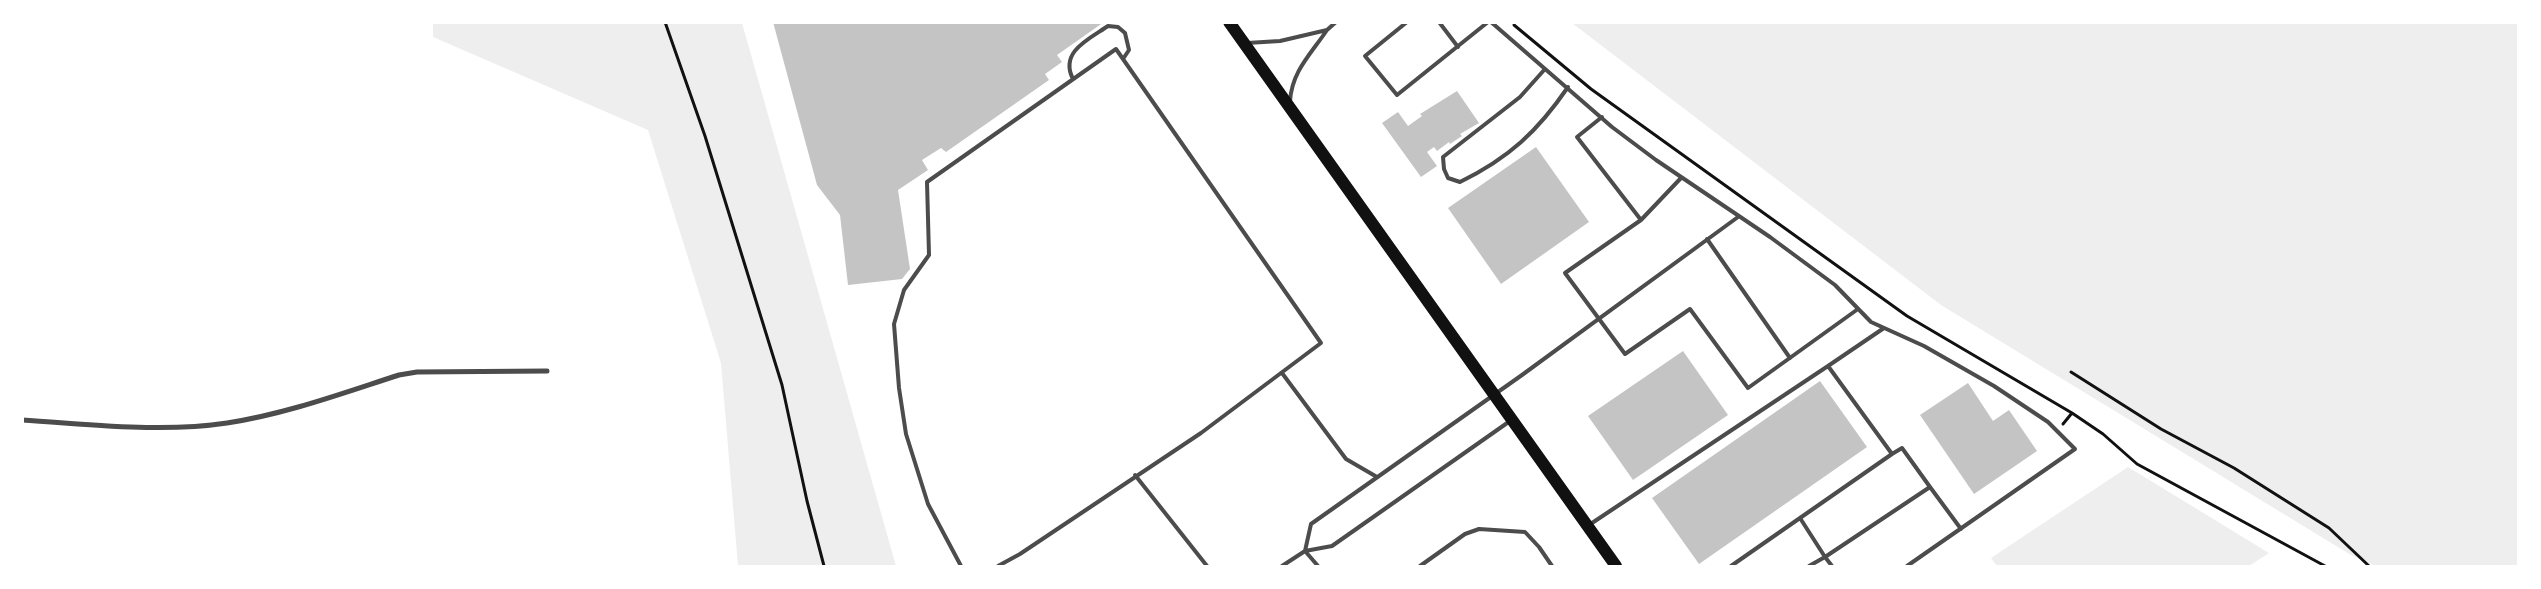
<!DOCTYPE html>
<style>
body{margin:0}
#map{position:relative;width:2541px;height:589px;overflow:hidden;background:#fff;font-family:Inter,sans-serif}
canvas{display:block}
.frame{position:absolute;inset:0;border:24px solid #fff;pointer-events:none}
</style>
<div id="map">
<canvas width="2541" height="589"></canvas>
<div class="frame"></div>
</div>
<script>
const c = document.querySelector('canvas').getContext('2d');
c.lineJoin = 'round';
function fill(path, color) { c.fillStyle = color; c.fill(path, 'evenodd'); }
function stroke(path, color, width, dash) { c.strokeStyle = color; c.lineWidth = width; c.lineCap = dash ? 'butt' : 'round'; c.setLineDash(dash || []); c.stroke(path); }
fill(new Path2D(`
 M 433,22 L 742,23 L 896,566 L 738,566 L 721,363 L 648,130 L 433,37 Z
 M 1572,23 L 2518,23 L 2518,566 L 2376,566 L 2351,555 L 1941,305 Z
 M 2128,467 L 2269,553 L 2249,566 L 1997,566 L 1991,558 Z`), '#eee');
fill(new Path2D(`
 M 773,22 L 1104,22 L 1057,55 L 1062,62 L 1045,74 L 1049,80 L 946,152 L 941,148 L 922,160 L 928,170 L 898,190 L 910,269 L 902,279 L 848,285 L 840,215 L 817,185 Z
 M 1457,91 L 1479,123 L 1460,134 L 1462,136 L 1450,144 L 1449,142 L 1437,151 L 1434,147 L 1427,152 L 1437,166 L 1421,177 L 1382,123 L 1398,112 L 1408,126 L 1422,116 L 1420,114 Z
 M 1536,147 L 1589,222 L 1501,284 L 1448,208 Z
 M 1683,351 L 1728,415 L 1633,480 L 1588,416 Z
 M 1820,381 L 1867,447 L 1699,564 L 1652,498 Z
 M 1968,383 L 1993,421 L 2009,410 L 2037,451 L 1974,494 L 1920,415 Z`), '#c4c4c4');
stroke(new Path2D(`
 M 665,22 L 705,136 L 782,385 L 807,501 L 824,566
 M 1514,25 L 1591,89 L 1907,316 L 2072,413 L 2103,434 L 2137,464 L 2325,566
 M 2071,372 L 2161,429 L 2234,468 L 2329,528 L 2369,566
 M 2063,424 L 2072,413`), '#111', 3);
stroke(new Path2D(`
 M 1407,22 L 1365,56 L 1397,95 L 1488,22
 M 1439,22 L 1458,47
 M 1491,22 L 1612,127 L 1656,160 L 1770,237 L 1835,285 L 1871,322 L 1924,346 L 1994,386 L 2048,422 L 2075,449 L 1907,566
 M 1327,30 L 1336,22
 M 1247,43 L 1280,41 L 1327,30 C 1311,54 1292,71 1290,101
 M 1545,69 L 1520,97 L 1443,157 L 1444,169 L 1448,178 L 1460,182 C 1509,158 1538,131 1568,87
 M 1073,79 C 1059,52 1089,39 1108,26 L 1118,27 L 1125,33 L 1129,50 L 1123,59
 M 1602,117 L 1577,137 L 1641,220 L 1565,273 L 1625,354 L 1690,309 L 1748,388 L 1858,309
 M 1641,220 L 1681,178
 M 1707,239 L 1790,358
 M 1828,366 L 1884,328
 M 1282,373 L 1346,459 L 1377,477
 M 1135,475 L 1207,566
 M 1930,487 L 1961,529
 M 1589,525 L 1828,366 L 1892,454
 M 1305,551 L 1311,524 L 1522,375 L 1738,217
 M 1305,551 L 1318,566
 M 961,566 L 928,504 L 906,434 L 899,388 L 894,324 L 904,290 L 929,255 L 927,182 L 1116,49 L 1321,343 L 1201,433 L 1020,554 L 998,566
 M 1282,566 L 1305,551 L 1332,546 L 1510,421
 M 1420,566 L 1465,534 L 1479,529 L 1525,532 L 1539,547 L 1552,566
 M 1731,566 L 1892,454 L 1902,448 L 1930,487 L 1825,557 L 1800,518
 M 1809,566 L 1825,557 L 1832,566`), '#4c4c4c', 4);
stroke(new Path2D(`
 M 22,420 C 90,424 160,433 227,423 C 286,414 343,393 399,375 L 417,372 L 547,371`), '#4c4c4c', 5);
stroke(new Path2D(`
 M 1229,22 L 1616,566`), '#111', 12);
</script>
